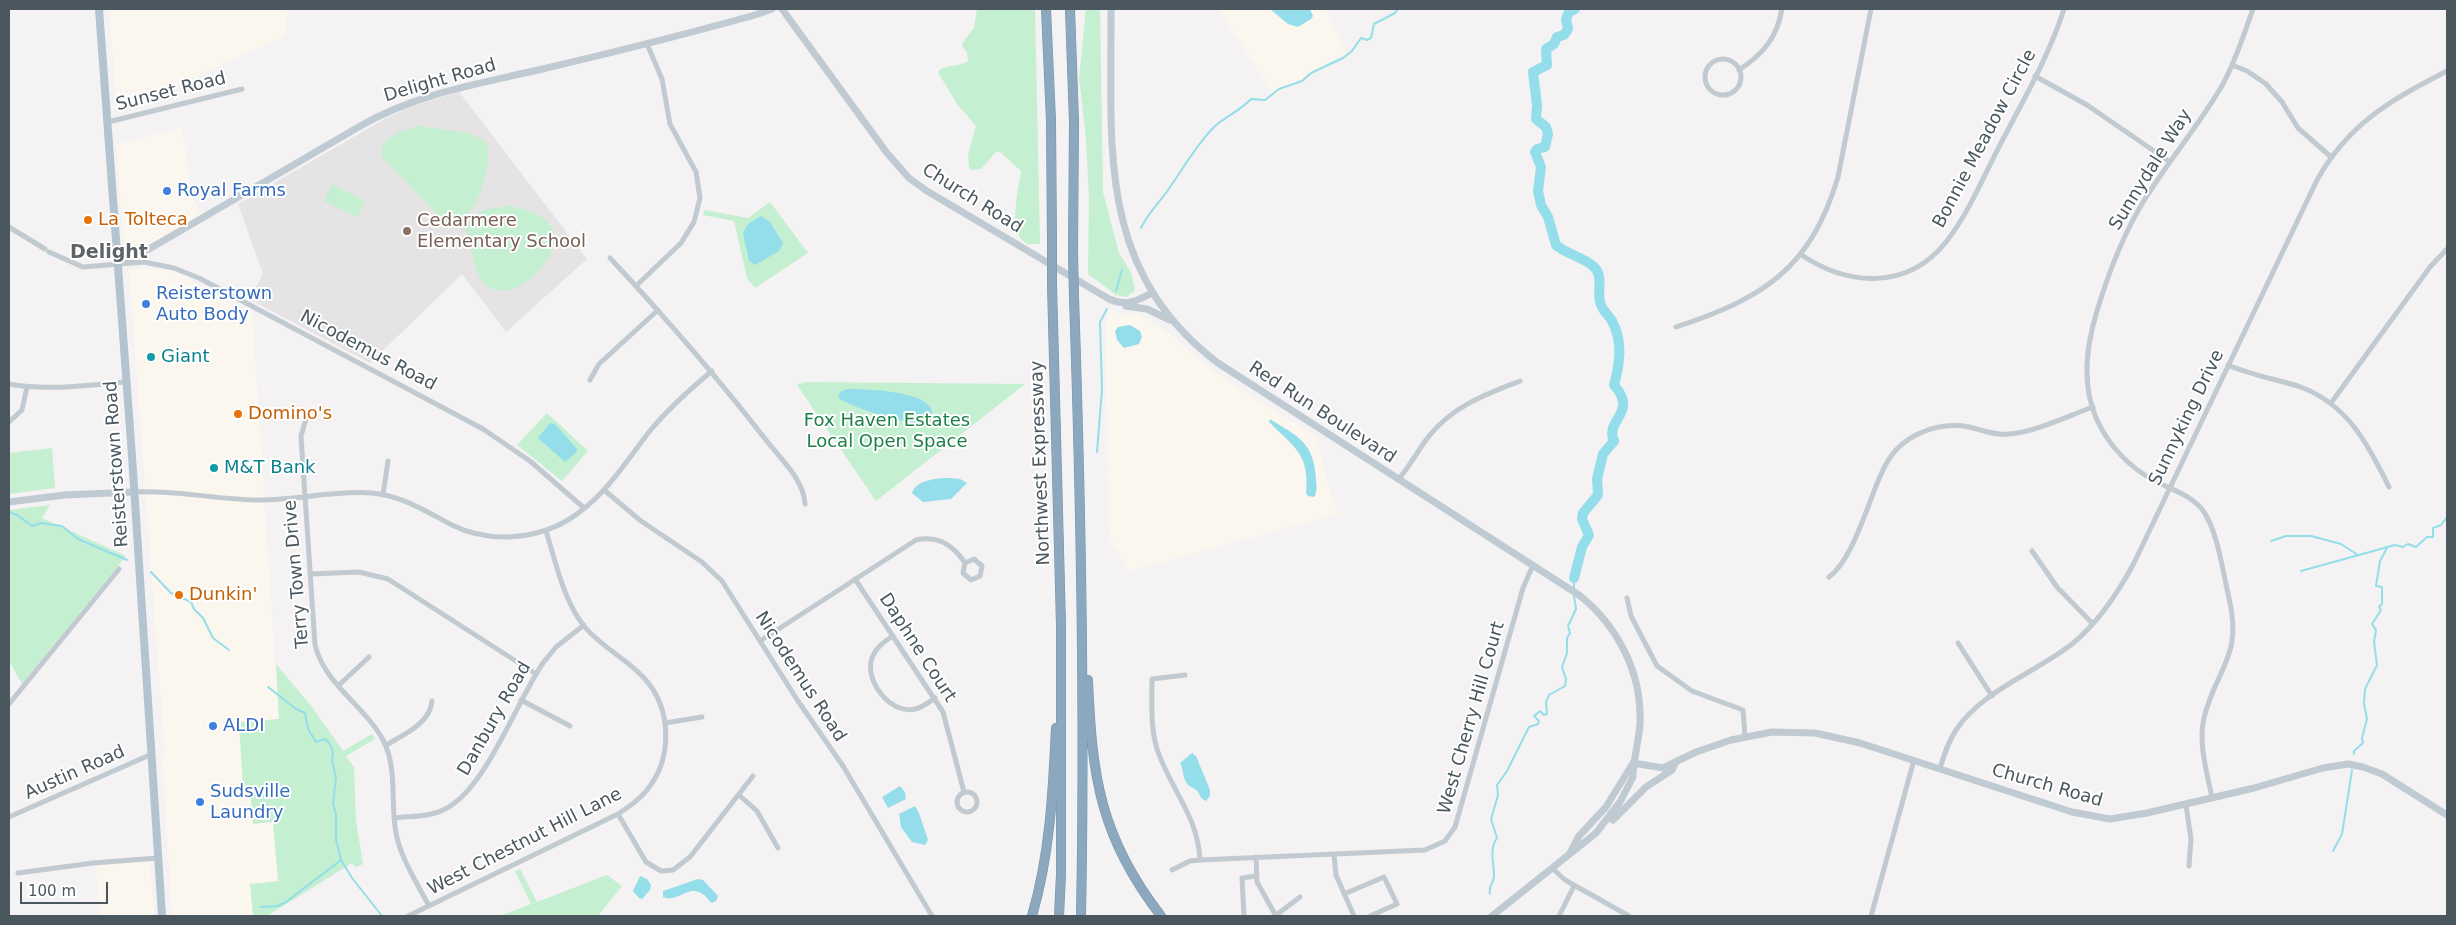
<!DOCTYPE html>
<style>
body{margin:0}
#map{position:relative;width:2456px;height:925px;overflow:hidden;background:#f4f2f2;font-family:"DejaVu Sans",sans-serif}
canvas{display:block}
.frame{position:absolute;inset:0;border:10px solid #4a575f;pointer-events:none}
.scale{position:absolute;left:20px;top:882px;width:88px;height:22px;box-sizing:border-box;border:2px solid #4a575f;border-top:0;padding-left:6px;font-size:15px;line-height:18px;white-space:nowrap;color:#4a575f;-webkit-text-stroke:4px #fff;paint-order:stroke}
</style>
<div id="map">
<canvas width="2456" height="925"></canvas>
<div class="frame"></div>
<div class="scale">100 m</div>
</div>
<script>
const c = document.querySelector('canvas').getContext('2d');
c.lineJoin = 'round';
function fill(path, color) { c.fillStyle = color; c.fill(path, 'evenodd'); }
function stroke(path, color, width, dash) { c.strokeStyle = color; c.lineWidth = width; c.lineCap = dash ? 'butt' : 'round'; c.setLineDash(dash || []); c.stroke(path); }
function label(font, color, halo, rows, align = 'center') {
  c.font = font + ' "DejaVu Sans",sans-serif'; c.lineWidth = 4; c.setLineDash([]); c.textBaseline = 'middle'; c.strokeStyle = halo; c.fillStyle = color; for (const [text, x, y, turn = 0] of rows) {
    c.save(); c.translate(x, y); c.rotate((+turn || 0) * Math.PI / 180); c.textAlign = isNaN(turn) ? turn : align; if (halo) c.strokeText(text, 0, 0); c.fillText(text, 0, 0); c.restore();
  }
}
fill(new Path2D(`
 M 109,9 L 287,9 L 286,35 L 173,87 L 116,98 Z
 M 1218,9 L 1325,9 L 1346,52 L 1275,96 Z
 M 182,128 L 193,201 L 203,215 L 133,255 L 128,255 L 124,247 L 116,144 Z
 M 146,268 L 171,271 L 185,276 L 228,303 L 252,313 L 279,720 L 239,722 L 243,788 L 250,788 L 273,822 L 278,882 L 250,884 L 253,916 L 172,916 L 162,754 L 165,754 L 129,270 Z
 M 1108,309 L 1122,314 L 1136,313 L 1169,333 L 1216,373 L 1315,437 L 1337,514 L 1130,571 L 1109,538 L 1106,331 Z
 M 147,861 L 150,863 L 154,916 L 100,916 L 96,866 Z`), '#fcf7ee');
fill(new Path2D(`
 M 459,92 L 587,259 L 506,332 L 462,274 L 370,363 L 249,299 L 263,274 L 238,204 L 381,121 L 410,107 Z`), '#e5e3e4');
fill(new Path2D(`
 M 977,9 L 1035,9 L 1040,244 L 1027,244 C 1006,231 1019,191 1021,171 L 1000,152 L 996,152 L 981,169 L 972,170 L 969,167 L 968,155 L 976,126 L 957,104 L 939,74 L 939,70 C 948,64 960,67 968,61 L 967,52 L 962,46 L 963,42 L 974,28 Z
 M 1086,9 L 1100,9 L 1103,192 L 1119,253 L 1131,272 L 1135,290 L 1127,297 L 1116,295 L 1088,274 L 1089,197 L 1086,138 L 1079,78 Z
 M 419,126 L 469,133 L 486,142 C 494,163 476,228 448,224 L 442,219 L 382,157 C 377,138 405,129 419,126 Z
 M 332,184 L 365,201 L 357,217 L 324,201 Z
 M 770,202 L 808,253 L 755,288 L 747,278 L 734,221 L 703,215 L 704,210 L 748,218 Z
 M 510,206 C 524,209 542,213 551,226 C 570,253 509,314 482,281 C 476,273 467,238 465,226 C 473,209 494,208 510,206 Z
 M 805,382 L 1025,384 L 876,501 L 797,385 Z
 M 547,413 L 588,451 L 562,481 L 517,445 Z
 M 52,448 L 55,488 L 9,494 L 9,453 Z
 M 50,505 L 42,518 L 126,556 L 22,684 L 9,661 L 9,510 Z
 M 276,664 L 312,707 L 343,751 L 372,734 L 375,739 L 346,756 L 354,767 L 356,821 L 363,864 L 355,867 L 352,863 L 267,916 L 253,916 L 250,884 L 278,881 L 273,822 L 253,824 L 250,788 L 243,788 L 239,722 L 279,719 Z
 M 520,869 L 537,902 L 607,875 L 622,886 L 598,916 L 500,916 L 531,904 L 515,871 Z`), '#c4efd1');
fill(new Path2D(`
 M 1270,9 L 1310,9 L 1313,16 L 1311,19 L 1298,27 L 1288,24 Z
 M 761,216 L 770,222 L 783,243 L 779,251 L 755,265 L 749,261 L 743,233 L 748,224 Z
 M 1130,325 L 1140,331 L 1142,337 L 1139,344 L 1124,348 L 1117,340 L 1115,331 L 1118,327 Z
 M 847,389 C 866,389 957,391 926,427 C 906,421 852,410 838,397 L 840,392 Z
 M 1270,419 C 1298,437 1313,441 1316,478 C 1316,484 1318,491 1314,497 L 1308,496 L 1306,493 C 1310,454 1294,447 1269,422 Z
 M 550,423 L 555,424 L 577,449 L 577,452 L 565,462 L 538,438 Z
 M 949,478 L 960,479 L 967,483 L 951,499 L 923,502 L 912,493 C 916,480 937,478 949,478 Z
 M 1192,753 L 1196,756 L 1210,790 L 1210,796 L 1206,801 C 1201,799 1201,797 1198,792 C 1195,787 1189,788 1186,782 C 1182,775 1184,770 1180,763 Z
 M 900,786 L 905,792 L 906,799 L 888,808 L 882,797 Z
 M 915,806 L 919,813 L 928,840 L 925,845 L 912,842 L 901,827 L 899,814 Z
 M 640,876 L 647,879 L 651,885 L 650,890 L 642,899 L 639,898 L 633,891 Z
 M 698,879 L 703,880 L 718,896 L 716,901 L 712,903 C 708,899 704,894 699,892 C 687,887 675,903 663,897 L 663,891 Z`), '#93deea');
stroke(new Path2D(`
 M 1141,228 C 1148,213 1159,203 1168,190 C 1183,169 1196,145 1214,127 C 1226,116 1240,111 1251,99 L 1265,100 L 1279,89 L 1302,81 L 1311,73 L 1343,58 L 1352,51 L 1361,38 L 1367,40 L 1371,38 L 1374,24 L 1395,13 L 1398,9
 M 1116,291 L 1122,270
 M 1097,452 L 1102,389 L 1100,322 L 1107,309
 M 9,512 L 17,515 L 32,526 L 41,523 L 62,526 L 78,539 L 127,560
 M 2271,541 L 2286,536 L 2311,536 L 2341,544 L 2358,555
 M 2301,571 L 2395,545 L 2403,547 L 2408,544 L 2416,547 L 2427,537 L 2433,537 L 2433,528 L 2441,525 L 2447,517
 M 151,572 L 171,593 L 191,602 L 194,609 L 203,618 L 213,638 L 229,650
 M 1574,578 L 1574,590
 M 268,687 L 296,709 L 305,713 L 308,729 L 316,742 L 325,739 L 330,744 L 333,752 L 332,761 L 336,777 L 333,804 L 336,814 L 336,840 L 341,860 L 352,878 L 382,916
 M 2354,754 L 2354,751 L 2363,743 L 2362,738 L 2367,719 L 2364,704 L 2365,689 L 2377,665 L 2374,642 L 2376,630 L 2372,624 L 2381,610 L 2379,607 L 2382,604 L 2382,587 L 2376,586 L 2380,561 L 2387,548
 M 2333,851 L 2342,834 L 2352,770
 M 1490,894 C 1488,886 1494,883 1494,876 C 1494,863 1489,849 1497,838 L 1491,819 L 1498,795 L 1497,785 L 1507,771 L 1529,727 L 1538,724 L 1539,721 L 1534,716 L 1540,711 L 1544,715 L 1547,714 L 1546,702 L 1549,695 L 1565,686 L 1566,679 L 1562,667 L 1567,653 L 1567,638 L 1570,633 L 1568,626 L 1576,609 L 1574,595
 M 261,907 L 278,906 L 286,902 L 341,860`), '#93deea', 2);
stroke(new Path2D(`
 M 1574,578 L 1582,547 L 1589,535 L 1582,519 L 1583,513 L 1598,495 L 1597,479 L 1603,454 L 1614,441 C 1604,420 1639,413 1614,385 C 1620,363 1623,341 1612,321 C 1608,314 1602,311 1600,302 C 1597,290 1604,275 1593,266 C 1583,257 1566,254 1556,245 L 1548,217 L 1541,205 L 1538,191 L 1541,167 L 1535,152 L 1537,149 L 1545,147 L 1548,134 L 1546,127 L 1536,119 L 1537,105 L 1533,72 L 1547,65 L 1546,49 L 1554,44 L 1557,37 L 1564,35 L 1568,29 L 1566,19 L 1569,12 L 1575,9`), '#93deea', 10);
const highway = new Path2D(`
 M 1046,9 L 1051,121 L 1052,243
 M 1070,9 L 1074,122 L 1073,252
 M 1052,284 L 1061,625 L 1061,874 L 1059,916
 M 1074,297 C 1081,503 1085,710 1081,916
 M 1088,680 C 1092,777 1100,837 1161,916
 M 1032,916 C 1050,855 1053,791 1056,728`);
stroke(highway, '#7793aa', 10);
stroke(new Path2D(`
 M1705 77a18 18 0 1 1 36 0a18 18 0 1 1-36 0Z
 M 2232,65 L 2247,71 L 2266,84 L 2282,102 L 2298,128 L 2331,157
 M 1739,70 C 1763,54 1777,38 1782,9
 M 2035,76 L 2087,105 L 2170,162
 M 108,122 L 242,89
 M 9,227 L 45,249
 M 49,252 L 83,267 L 144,262 L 174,268 L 199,278 L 483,429 L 530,461 L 584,508
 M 1800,254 C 1847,286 1907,291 1946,242 C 1969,213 1984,175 2001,143 C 2024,99 2049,56 2064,9
 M 610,258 C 665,317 717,377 766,440 C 780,458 804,480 805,504
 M 636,286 L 681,243 L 694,222 L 700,198 L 696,172 L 670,124 L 662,79 L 647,44
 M 1676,327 C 1763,298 1810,270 1838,177 L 1871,9
 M 2228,365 C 2251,375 2275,379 2298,386 C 2347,403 2368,444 2389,487
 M 590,380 L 599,364 L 658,310
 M 9,384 C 48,391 87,385 126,382
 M 2331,403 L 2430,267 L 2447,249
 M 306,419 L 301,436 L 315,645 C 325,685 364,705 383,740 C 398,768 390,803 396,833 C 401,859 417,883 429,906
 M 9,422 L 22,410 L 27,387
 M 1398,480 C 1410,466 1418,450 1429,436 C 1453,406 1486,394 1520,381
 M 604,490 L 641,521 L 702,562 L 722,581 L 798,701 L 843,766 L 932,916
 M 134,492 C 175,490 214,499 255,500 C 294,501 333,490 372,493 C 403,496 425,511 452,525 C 488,543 534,540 568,520 C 603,499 625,463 649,432 C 668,409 689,390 712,371
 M 383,495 L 388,461
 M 2032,551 L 2057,587 L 2093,624
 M 310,574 L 359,572 L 388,579 L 536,674
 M 1829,577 C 1855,558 1869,496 1885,466 C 1900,436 1936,421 1969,427 C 1982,430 1996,436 2009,434 C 2035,432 2068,416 2093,407
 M 855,579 L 943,712 L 964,792
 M 1627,598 L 1631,616 L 1657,666 L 1692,691 L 1743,710 L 1745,736
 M 893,636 C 885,641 876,647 872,658 C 864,680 890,715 915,709 C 922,708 929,702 935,698
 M 760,641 L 916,540 C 938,535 953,545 965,563 L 963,573 L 971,580 L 980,576 L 982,566 L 974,559 L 965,563
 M 1958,643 L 1992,696
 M 1185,675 L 1152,679 C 1152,703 1150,729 1158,752 C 1172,791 1198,817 1200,860
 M 338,686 L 369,657
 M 521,700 L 570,726
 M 9,704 L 119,569
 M 665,723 L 702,717
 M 386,745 C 403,735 430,724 432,701
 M 1940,768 C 1944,755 1948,742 1956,730 C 1983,690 2035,673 2072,644 C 2099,622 2118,593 2134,563 L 2317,180 C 2349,123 2391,100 2447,71
 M957 802a10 10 0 1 1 20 0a10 10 0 1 1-20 0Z
 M 739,795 L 757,811 L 778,848
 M 2212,798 C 2207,772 2198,744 2204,718 C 2216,668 2243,658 2229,598 C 2223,573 2218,533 2204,512 C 2192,495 2172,490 2155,481 C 2130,468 2109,446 2097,420 C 2081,385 2086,347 2097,311 C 2109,271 2123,234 2145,199 C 2169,160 2200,124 2223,84 C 2236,60 2244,34 2253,9
 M 2186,805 L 2191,839 L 2189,866
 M 618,814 L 646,862 L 661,871 L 673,870 L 690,857 L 753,776
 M 9,817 L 152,754
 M 394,818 C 410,816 429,817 443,810 C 485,792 516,702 543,663 L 556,647 L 584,625
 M 1334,855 L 1336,875 L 1354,916
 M 1256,857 L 1257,882 L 1276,916
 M 1552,868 L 1565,880 L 1629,916
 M 1172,870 L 1190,861 L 1200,860 L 1425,850 L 1445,841 L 1455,827 L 1523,588 L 1533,565
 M 18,873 L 93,863 L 158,858
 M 1344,894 L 1384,877 L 1397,904 L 1370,916
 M 408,916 L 618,814 C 629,807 639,800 647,790 C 673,758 672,708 644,678 C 626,658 601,647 584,626 C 563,600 556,562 546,531
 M 1244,916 L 1242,878 L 1256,876
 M 1275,916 L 1300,897
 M 1559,916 L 1574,886
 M 1871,916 L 1914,760`), '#c1cad0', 5);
stroke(new Path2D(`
 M 782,9 L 887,153 L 909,178 L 927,191 L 1109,299 C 1126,307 1137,301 1152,293
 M 1111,9 C 1112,146 1095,269 1218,363 L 1579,595 C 1618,626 1642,673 1640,723 C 1639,742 1633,759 1633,777 L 1620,802 L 1596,833 L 1492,916
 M 118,263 L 137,256 L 362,125 C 416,94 478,84 538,70 C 611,53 683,35 755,15 L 772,9
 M 1126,306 L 1147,309 L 1170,320
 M 9,502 L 65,495 L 134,492
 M 1633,763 L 1663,768 L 1696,752 L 1731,740 L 1772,732 L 1815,733 L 1860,743 L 2072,812 L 2110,819 L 2147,813 L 2254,788 L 2323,768 L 2348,764 L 2363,767 L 2382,774 L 2447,815
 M 1613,820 L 1646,787 L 1672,770 L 1675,764
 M 1570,853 L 1579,836 L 1606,807 L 1633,763`), '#bfcad2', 7);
stroke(new Path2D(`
 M 99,9 L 132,456 L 162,916`), '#b3c3cf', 8);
stroke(highway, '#8ca8be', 9);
const highwayBridge = new Path2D(`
 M 1052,243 L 1052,284
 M 1073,252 L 1074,297`);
stroke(highwayBridge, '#7793aa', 10, []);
stroke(highwayBridge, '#8ca8be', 9);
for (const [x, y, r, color] of [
 [167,191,5,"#3f7fe0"],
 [88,220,5,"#e8710a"],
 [407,231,5,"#8d6e63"],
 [146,304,5,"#3f7fe0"],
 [151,357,5,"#0f9aa8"],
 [238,414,5,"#e8710a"],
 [214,468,5,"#0f9aa8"],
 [179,595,5,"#e8710a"],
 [213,726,5,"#3f7fe0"],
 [200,802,5,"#3f7fe0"]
]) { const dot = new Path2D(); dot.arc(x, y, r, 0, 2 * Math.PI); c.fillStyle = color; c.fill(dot); stroke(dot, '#fff', 2); }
label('18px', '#4a575f', '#fff', [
 ["Delight Road",440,81,-16],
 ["Sunset Road",171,92,-14],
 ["Bonnie Meadow Circle",1985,139,-62],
 ["Sunnydale Way",2151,170,-58],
 ["Church Road",972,199,32],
 ["Nicodemus Road",368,351,28],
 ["Red Run Boulevard",1322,413,33],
 ["Sunnyking Drive",2187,418,-64],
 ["Northwest Expressway",1041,463,-92],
 ["Reisterstown Road",117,464,-94],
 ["Terry Town Drive",297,574,-95],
 ["Daphne Court",917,648,57],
 ["Nicodemus Road",800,677,57],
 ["West Cherry Hill Court",1472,718,-74],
 ["Danbury Road",495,719,-60],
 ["Austin Road",75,773,-24],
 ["Church Road",2047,786,16],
 ["West Chestnut Hill Lane",525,842,-27]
]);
label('18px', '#366cbe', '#fff', [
 ["Royal Farms",177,191],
 ["Reisterstown",156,294],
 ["Auto Body",156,315],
 ["ALDI",223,726],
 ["Sudsville",210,792],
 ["Laundry",210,813]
], 'left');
label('18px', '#c56008', '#fff', [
 ["La Tolteca",98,220],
 ["Domino's",248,414],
 ["Dunkin'",189,595]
], 'left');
label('18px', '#785e54', '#fff', [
 ["Cedarmere",417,221],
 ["Elementary School",417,242]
], 'left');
label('18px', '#0d838f', '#fff', [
 ["Giant",161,357],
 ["M&T Bank",224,468]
], 'left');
label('18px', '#1c8047', '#fff', [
 ["Fox Haven Estates",887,421],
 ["Local Open Space",887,442]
]);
label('bold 19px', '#5f6367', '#fff', [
 ["Delight",109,253]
]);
</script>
